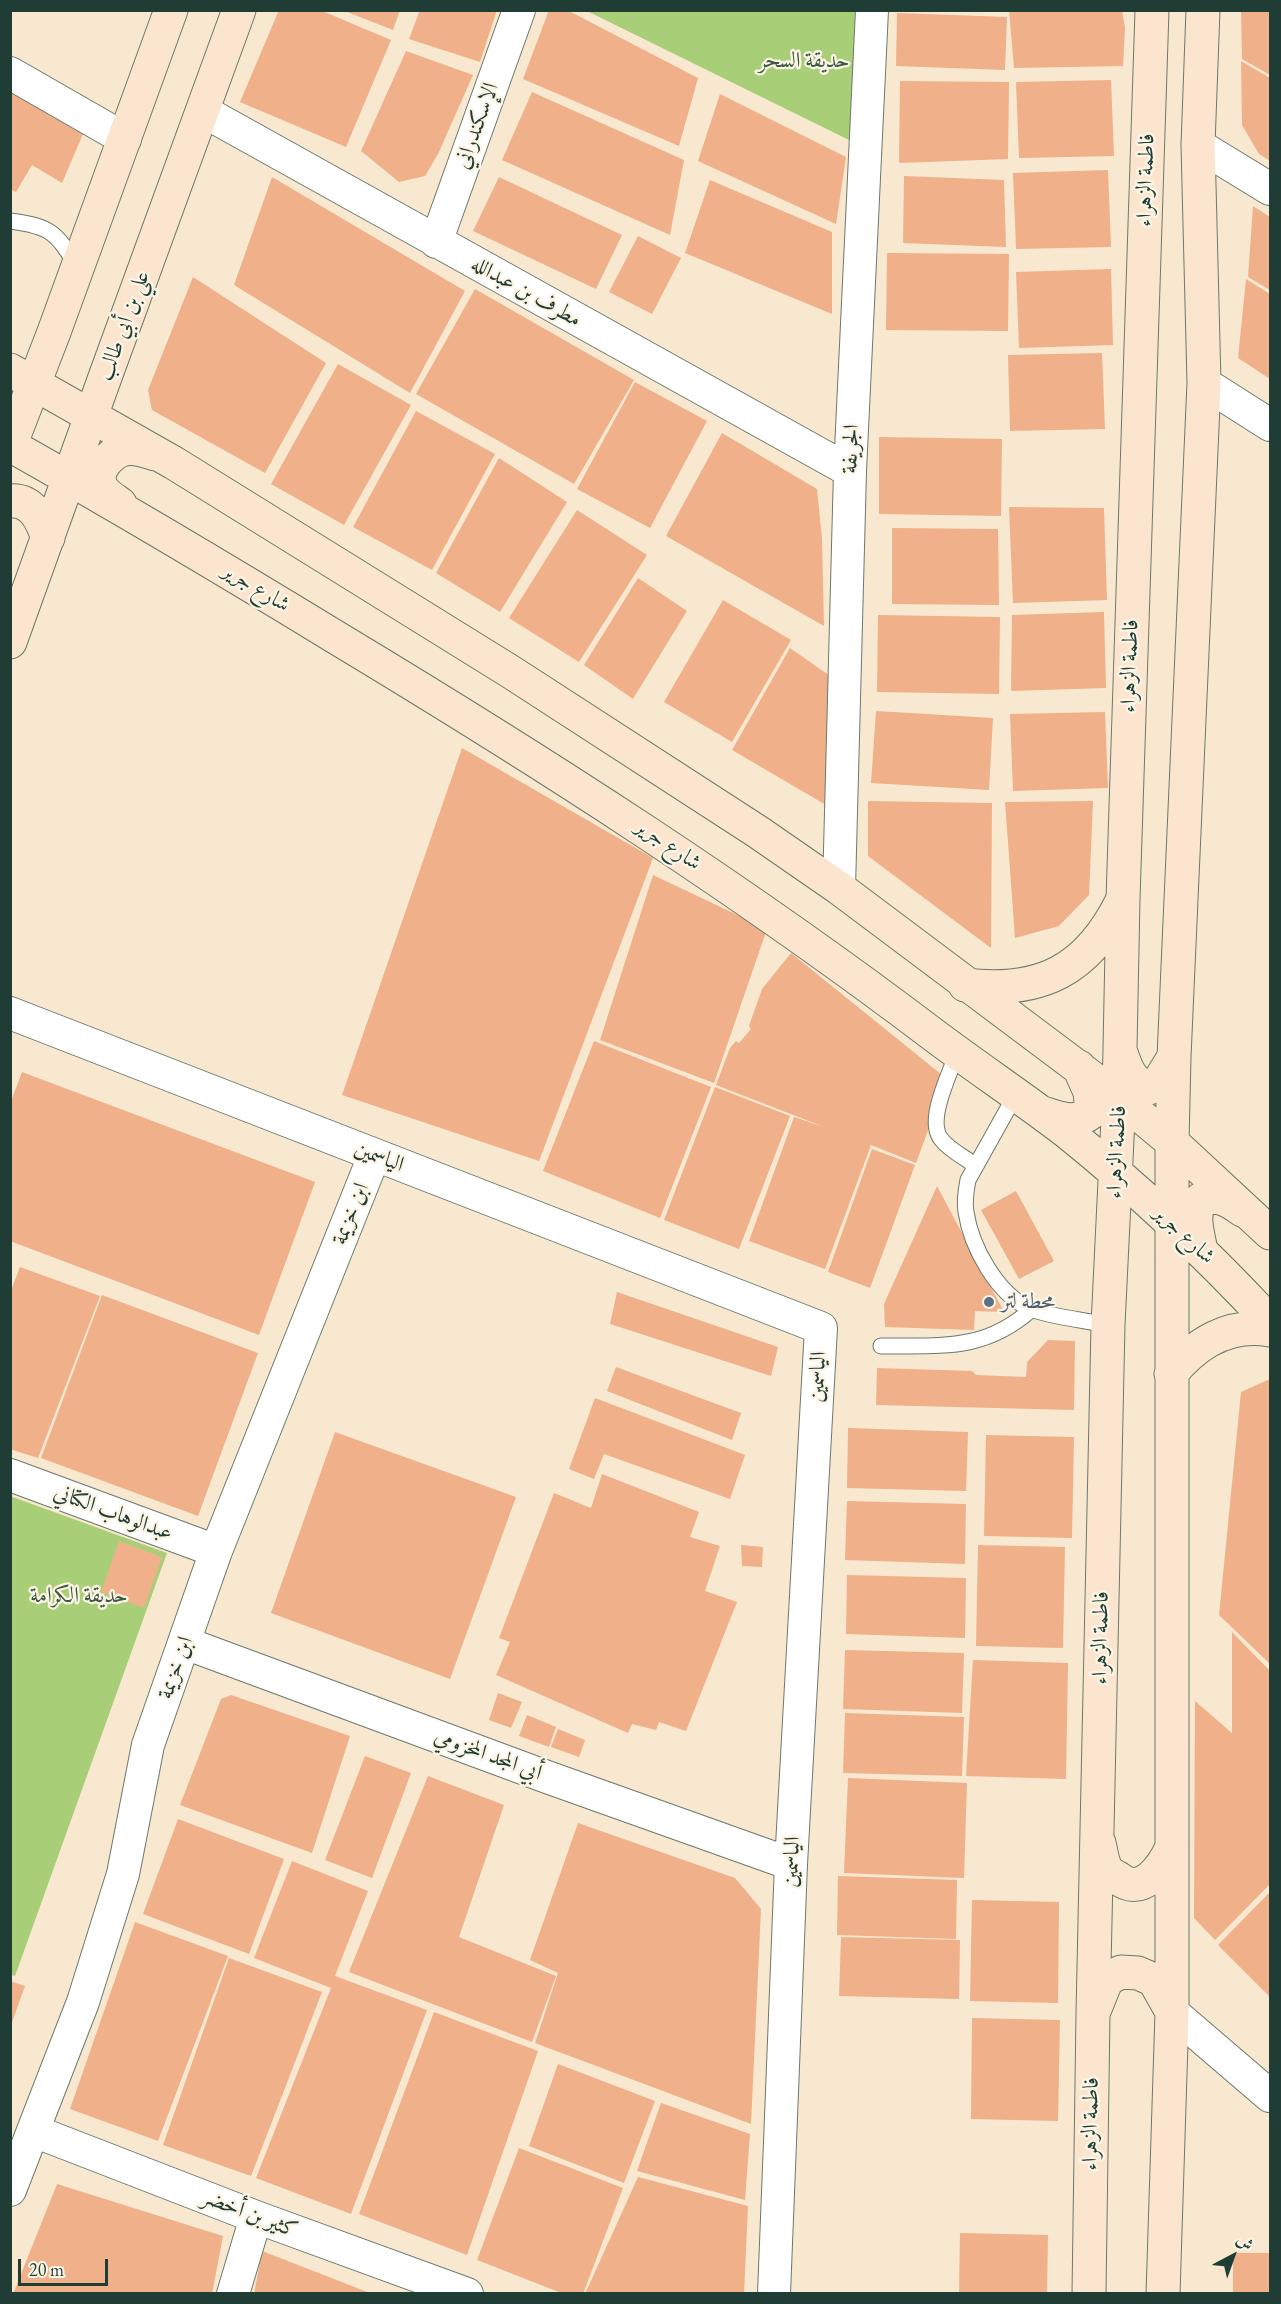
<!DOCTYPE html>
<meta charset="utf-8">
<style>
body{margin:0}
#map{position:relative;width:1281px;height:2304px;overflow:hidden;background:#f8e8d0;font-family:"EB Garamond",Amiri,serif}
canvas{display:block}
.frame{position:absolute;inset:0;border:12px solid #1f3d34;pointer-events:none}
.north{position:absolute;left:1203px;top:2226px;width:60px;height:60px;-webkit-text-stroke:4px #fcf5e5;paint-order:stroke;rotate:41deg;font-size:16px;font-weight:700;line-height:24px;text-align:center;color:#1f3d34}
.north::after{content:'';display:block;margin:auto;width:21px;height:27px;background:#1f3d34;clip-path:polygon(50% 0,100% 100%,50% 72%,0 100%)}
.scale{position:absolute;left:18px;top:2259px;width:90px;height:27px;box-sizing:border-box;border:3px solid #1f3d34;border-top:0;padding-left:8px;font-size:18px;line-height:21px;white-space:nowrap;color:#1f3d34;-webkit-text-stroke:4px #fcf5e5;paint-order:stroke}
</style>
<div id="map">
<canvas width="1281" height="2304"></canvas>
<div class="frame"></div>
<div class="north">ش</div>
<div class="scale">20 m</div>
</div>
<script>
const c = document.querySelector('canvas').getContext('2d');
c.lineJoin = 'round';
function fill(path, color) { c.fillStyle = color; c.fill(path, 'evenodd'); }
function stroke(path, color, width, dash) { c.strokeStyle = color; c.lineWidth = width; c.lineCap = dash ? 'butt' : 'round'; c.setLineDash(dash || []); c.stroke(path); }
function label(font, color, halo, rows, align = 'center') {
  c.font = font + ' "EB Garamond",Amiri,serif'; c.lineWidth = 4.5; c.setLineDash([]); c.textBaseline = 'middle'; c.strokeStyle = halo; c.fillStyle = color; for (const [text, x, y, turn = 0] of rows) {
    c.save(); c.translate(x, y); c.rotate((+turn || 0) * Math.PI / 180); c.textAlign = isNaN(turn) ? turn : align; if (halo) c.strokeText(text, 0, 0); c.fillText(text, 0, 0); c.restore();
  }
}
fill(new Path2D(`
 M 587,11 L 857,11 L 851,141 Z
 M 10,1496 L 167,1553 L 15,1976 L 10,1974 Z`), '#a9ce78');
fill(new Path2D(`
 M 279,10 L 320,10 L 391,40 L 346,147 L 240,102 Z
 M 342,10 L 400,10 L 393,30 Z
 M 420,10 L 497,10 L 480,62 L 409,39 Z
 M 549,10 L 567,10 L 698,78 L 679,146 L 523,79 Z
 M 1009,10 L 1122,10 L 1125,28 L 1123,66 L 1014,68 Z
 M 1241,10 L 1270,10 L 1270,75 L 1242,59 Z
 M 897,13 L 1007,17 L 1005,70 L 896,66 Z
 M 406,51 L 473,75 L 438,154 L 425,176 L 399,182 L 361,151 Z
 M 1241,61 L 1270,78 L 1270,161 L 1259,154 L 1242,125 Z
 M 1111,80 L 1114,156 L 1019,158 L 1016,82 Z
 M 900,81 L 1009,82 L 1008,159 L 899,163 Z
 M 10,92 L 83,134 L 62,183 L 32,165 L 16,192 L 10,189 Z
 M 532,92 L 684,160 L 670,235 L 502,160 Z
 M 720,94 L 846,157 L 836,224 L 698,161 Z
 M 1108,170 L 1111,247 L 1016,249 L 1013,173 Z
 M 904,176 L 1004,180 L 1006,247 L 903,243 Z
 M 272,177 L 465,291 L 410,393 L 234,285 Z
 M 499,177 L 622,235 L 596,289 L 473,231 Z
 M 710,180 L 832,232 L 832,314 L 685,253 Z
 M 1253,206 L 1270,217 L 1270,290 L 1248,277 Z
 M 638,236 L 681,258 L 652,314 L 609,292 Z
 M 887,253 L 1009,254 L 1008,331 L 886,330 Z
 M 1111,269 L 1113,345 L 1019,348 L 1016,272 Z
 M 193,277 L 326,363 L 265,473 L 152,410 L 148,390 Z
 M 1246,279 L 1270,294 L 1270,379 L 1238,358 Z
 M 475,289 L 634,380 L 574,484 L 416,394 Z
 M 1102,353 L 1105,429 L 1010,431 L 1008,355 Z
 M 338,364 L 411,405 L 344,525 L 271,484 Z
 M 635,382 L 707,421 L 650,528 L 577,489 Z
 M 416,411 L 495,454 L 432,570 L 353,527 Z
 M 722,433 L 817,489 L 822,539 L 824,626 L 666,536 Z
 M 879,437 L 1002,439 L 1001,516 L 879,514 Z
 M 499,458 L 567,502 L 500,612 L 436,573 Z
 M 1009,507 L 1104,508 L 1107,600 L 1013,603 Z
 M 577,510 L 647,555 L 579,662 L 509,618 Z
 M 892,528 L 998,529 L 999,605 L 892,604 Z
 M 638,578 L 687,611 L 633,699 L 584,665 Z
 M 723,600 L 791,640 L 732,742 L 664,702 Z
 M 1104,612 L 1106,688 L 1011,691 L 1012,615 Z
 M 878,615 L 1000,617 L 999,694 L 877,692 Z
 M 790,648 L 830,676 L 826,805 L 732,750 Z
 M 876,711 L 993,718 L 989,790 L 871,783 Z
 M 1105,712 L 1108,788 L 1013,791 L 1010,714 Z
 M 462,748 L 653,858 L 539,1161 L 342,1095 Z
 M 868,801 L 992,803 L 991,948 L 868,856 Z
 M 1093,801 L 1089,895 L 1059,926 L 1015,938 L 1005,802 Z
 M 653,875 L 767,929 L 714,1083 L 600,1040 Z
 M 791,953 L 947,1079 L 916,1163 L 871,1145 L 825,1269 L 749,1241 L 794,1117 L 824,1127 L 716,1085 L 730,1048 L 736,1041 L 739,1043 L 751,1029 L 749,1026 L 762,989 Z
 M 594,1041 L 711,1087 L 660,1218 L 543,1171 Z
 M 22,1072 L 315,1182 L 259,1335 L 10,1241 L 10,1104 Z
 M 715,1087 L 790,1116 L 739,1249 L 664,1220 Z
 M 872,1149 L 915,1165 L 870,1288 L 828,1272 Z
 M 937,1186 L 1004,1312 L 975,1311 L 974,1330 L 885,1327 L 884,1304 Z
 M 1016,1191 L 1054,1261 L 1019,1279 L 981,1210 Z
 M 20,1267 L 100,1296 L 38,1458 L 10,1449 L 10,1293 Z
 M 617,1292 L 778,1347 L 771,1376 L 610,1324 Z
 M 102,1295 L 258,1353 L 198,1516 L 41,1458 Z
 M 1048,1340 L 1075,1341 L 1074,1410 L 876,1405 L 877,1368 L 972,1371 L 976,1375 L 1026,1377 L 1027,1362 Z
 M 616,1367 L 741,1413 L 732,1440 L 607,1391 Z
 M 1270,1379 L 1270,1664 L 1219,1615 L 1241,1392 Z
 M 595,1398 L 745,1455 L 730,1499 L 604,1454 L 594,1479 L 569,1469 Z
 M 848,1428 L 968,1432 L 966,1491 L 847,1488 Z
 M 335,1432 L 516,1497 L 450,1679 L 271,1613 Z
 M 986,1435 L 1074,1437 L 1072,1538 L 984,1536 Z
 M 602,1474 L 699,1512 L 690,1537 L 720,1546 L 705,1591 L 737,1602 L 686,1731 L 659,1722 L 656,1730 L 632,1724 L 628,1733 L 496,1675 L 510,1642 L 499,1638 L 554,1493 L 591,1508 Z
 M 847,1501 L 966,1504 L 965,1564 L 845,1560 Z
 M 119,1541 L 162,1557 L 144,1608 L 101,1592 Z
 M 741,1545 L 763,1547 L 762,1567 L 742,1566 Z
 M 978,1545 L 1065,1547 L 1063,1648 L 976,1646 Z
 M 847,1575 L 966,1578 L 965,1638 L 846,1634 Z
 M 1232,1632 L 1270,1671 L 1270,1884 L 1215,1940 L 1194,1918 L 1195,1701 L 1232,1733 Z
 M 845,1650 L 964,1653 L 962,1713 L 843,1709 Z
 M 973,1660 L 1068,1663 L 1066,1779 L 966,1776 Z
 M 498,1693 L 522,1702 L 511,1728 L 489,1720 Z
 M 231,1695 L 350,1736 L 312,1853 L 180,1805 L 221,1699 Z
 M 845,1713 L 964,1717 L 962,1776 L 843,1773 Z
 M 527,1715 L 556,1727 L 549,1747 L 519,1736 Z
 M 558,1729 L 585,1740 L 579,1757 L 551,1747 Z
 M 365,1756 L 411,1773 L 372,1878 L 325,1860 Z
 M 428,1776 L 504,1805 L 459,1937 L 556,1976 L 532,2042 L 349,1972 Z
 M 848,1778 L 967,1783 L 964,1878 L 844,1873 Z
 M 178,1819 L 284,1859 L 249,1954 L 143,1914 Z
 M 578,1823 L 735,1878 L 761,1909 L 751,2124 L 535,2043 L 558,1973 L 530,1960 Z
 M 292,1861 L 368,1891 L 335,1976 L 427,2010 L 351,2214 L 256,2178 L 331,1988 L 254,1958 Z
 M 838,1876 L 957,1880 L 956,1939 L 837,1935 Z
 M 1270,1892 L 1270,1997 L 1218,1945 Z
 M 972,1900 L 1059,1902 L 1058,2003 L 970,2001 Z
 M 135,1922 L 228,1956 L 158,2141 L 70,2109 Z
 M 841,1937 L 960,1940 L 959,1999 L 839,1996 Z
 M 229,1958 L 322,1992 L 251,2176 L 163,2145 Z
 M 10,1981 L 25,1986 L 11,2025 L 10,2025 Z
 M 434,2012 L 538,2051 L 467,2255 L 359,2214 Z
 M 972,2018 L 1060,2020 L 1058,2121 L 971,2119 Z
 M 558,2064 L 655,2101 L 624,2183 L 529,2146 Z
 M 661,2103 L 750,2134 L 745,2200 L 637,2171 Z
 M 519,2148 L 623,2188 L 583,2294 L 564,2294 L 477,2260 Z
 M 638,2177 L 748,2206 L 744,2294 L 585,2294 Z
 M 57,2184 L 223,2236 L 212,2294 L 13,2294 Z
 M 960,2233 L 1048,2235 L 1047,2294 L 959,2294 Z
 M 262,2251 L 370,2293 L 370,2294 L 254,2294 Z
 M 1233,2253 L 1270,2253 L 1270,2294 L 1233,2294 Z`), '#f0b089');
const lane = new Path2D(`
 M 10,221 C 51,226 57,233 77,267
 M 957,1053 C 950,1074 926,1120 941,1139 C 949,1150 964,1157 975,1165
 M 1016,1094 L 968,1180 C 966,1190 964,1201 966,1212 C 971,1246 997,1295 1031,1309 C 1051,1317 1085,1320 1108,1325
 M 881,1346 C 941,1345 984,1352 1032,1309`);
const street = new Path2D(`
 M 10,73 L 125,139
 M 203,111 L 850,471
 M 1198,145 L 1270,189
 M 436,242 L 519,10
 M 1204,383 L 1270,425
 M 839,888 L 850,471 L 872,10
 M 10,1013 L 821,1328 L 791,1864 L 774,2294
 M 10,1475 L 216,1551
 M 185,1643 L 547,1777 L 791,1864
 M 1172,2012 L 1270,2096
 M 34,2131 L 256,2217 L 467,2294
 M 10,2190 L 83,2002 L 123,1874 L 148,1745 L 216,1551 L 374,1156
 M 233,2294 L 256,2217`);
const secondary = new Path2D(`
 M 10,370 L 174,463 L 511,672 L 758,832 L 839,888 L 1119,1098 L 1172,1142 L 1270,1233
 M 10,445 C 120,507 229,572 337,638 C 543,762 744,891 935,1036 C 979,1069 1024,1099 1067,1132 C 1139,1190 1207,1254 1270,1322
 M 10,446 L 54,332 L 171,10
 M 10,501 C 33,499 42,521 48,538
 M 120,504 C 115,500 105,494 102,488 C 92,472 111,451 126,449 C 136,447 145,451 155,454
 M 10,642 L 104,380 L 239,10
 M 965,985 C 1041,994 1088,970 1122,901
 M 1120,1050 C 1126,1067 1130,1083 1149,1088 L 1158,1083 L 1174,1057
 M 1043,1113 C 1061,1119 1075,1125 1092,1112 L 1090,1092 L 1079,1067
 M 1201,1251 C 1198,1233 1191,1216 1201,1199 C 1218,1194 1229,1200 1242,1210
 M 1171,1374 C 1196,1343 1229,1323 1270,1330
 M 1099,1843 C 1101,1850 1102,1863 1107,1870 C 1109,1873 1114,1876 1118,1878 C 1142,1898 1163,1867 1172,1847
 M 1094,2011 L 1107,1979 L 1121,1972 L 1138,1973 L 1154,1980 L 1172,2012
 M 1089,2294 L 1093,2013 L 1108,1325 L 1119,1098 L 1123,899 L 1152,10
 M 1163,2294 L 1172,2012 L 1172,1142 L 1174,1057 L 1204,383 L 1198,145 L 1203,10`);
stroke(lane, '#6b796b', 17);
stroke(street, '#6b796b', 34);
stroke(secondary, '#6b796b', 35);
stroke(lane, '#fff', 15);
stroke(street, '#fff', 32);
stroke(secondary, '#fce5cf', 33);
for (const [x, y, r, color] of [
 [989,1302,6,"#5c6f8a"]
]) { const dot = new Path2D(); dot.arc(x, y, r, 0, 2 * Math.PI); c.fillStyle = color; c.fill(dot); stroke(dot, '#fcf5e5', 2); }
label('22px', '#3b5a42', '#fcf5e5', [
 ["حديقة السحر",804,61],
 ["حديقة الكرامة",79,1596]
]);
label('22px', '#1f3d34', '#fcf5e5', [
 ["الإسكندراني",477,126,-70],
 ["فاطمة الزهراء",1146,180,-88],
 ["مطرف بن عبدالله",526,292,29],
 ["علي بن أبي طالب",124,326,-70],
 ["الجريفة",851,449,-88],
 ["شارع جرير",256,588,31],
 ["فاطمة الزهراء",1130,666,-88],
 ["شارع جرير",668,845,34],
 ["فاطمة الزهراء",1117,1152,-87],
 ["الياسمين",379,1157,21],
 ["ابن خزيمة",351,1214,-68],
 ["شارع جرير",1184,1235,43],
 ["الياسمين",818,1377,-87],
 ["عبدالوهاب الكتاني",113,1513,20],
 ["فاطمة الزهراء",1101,1638,-89],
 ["ابن خزيمة",176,1668,-70],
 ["أبي المجد المخزومي",488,1755,20],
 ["الياسمين",792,1862,-87],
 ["فاطمة الزهراء",1091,2124,-89],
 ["كثير بن أخضر",250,2214,21]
]);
label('22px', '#4e5e75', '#fcf5e5', [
 ["محطة لتر",1001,1302]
], 'left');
</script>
